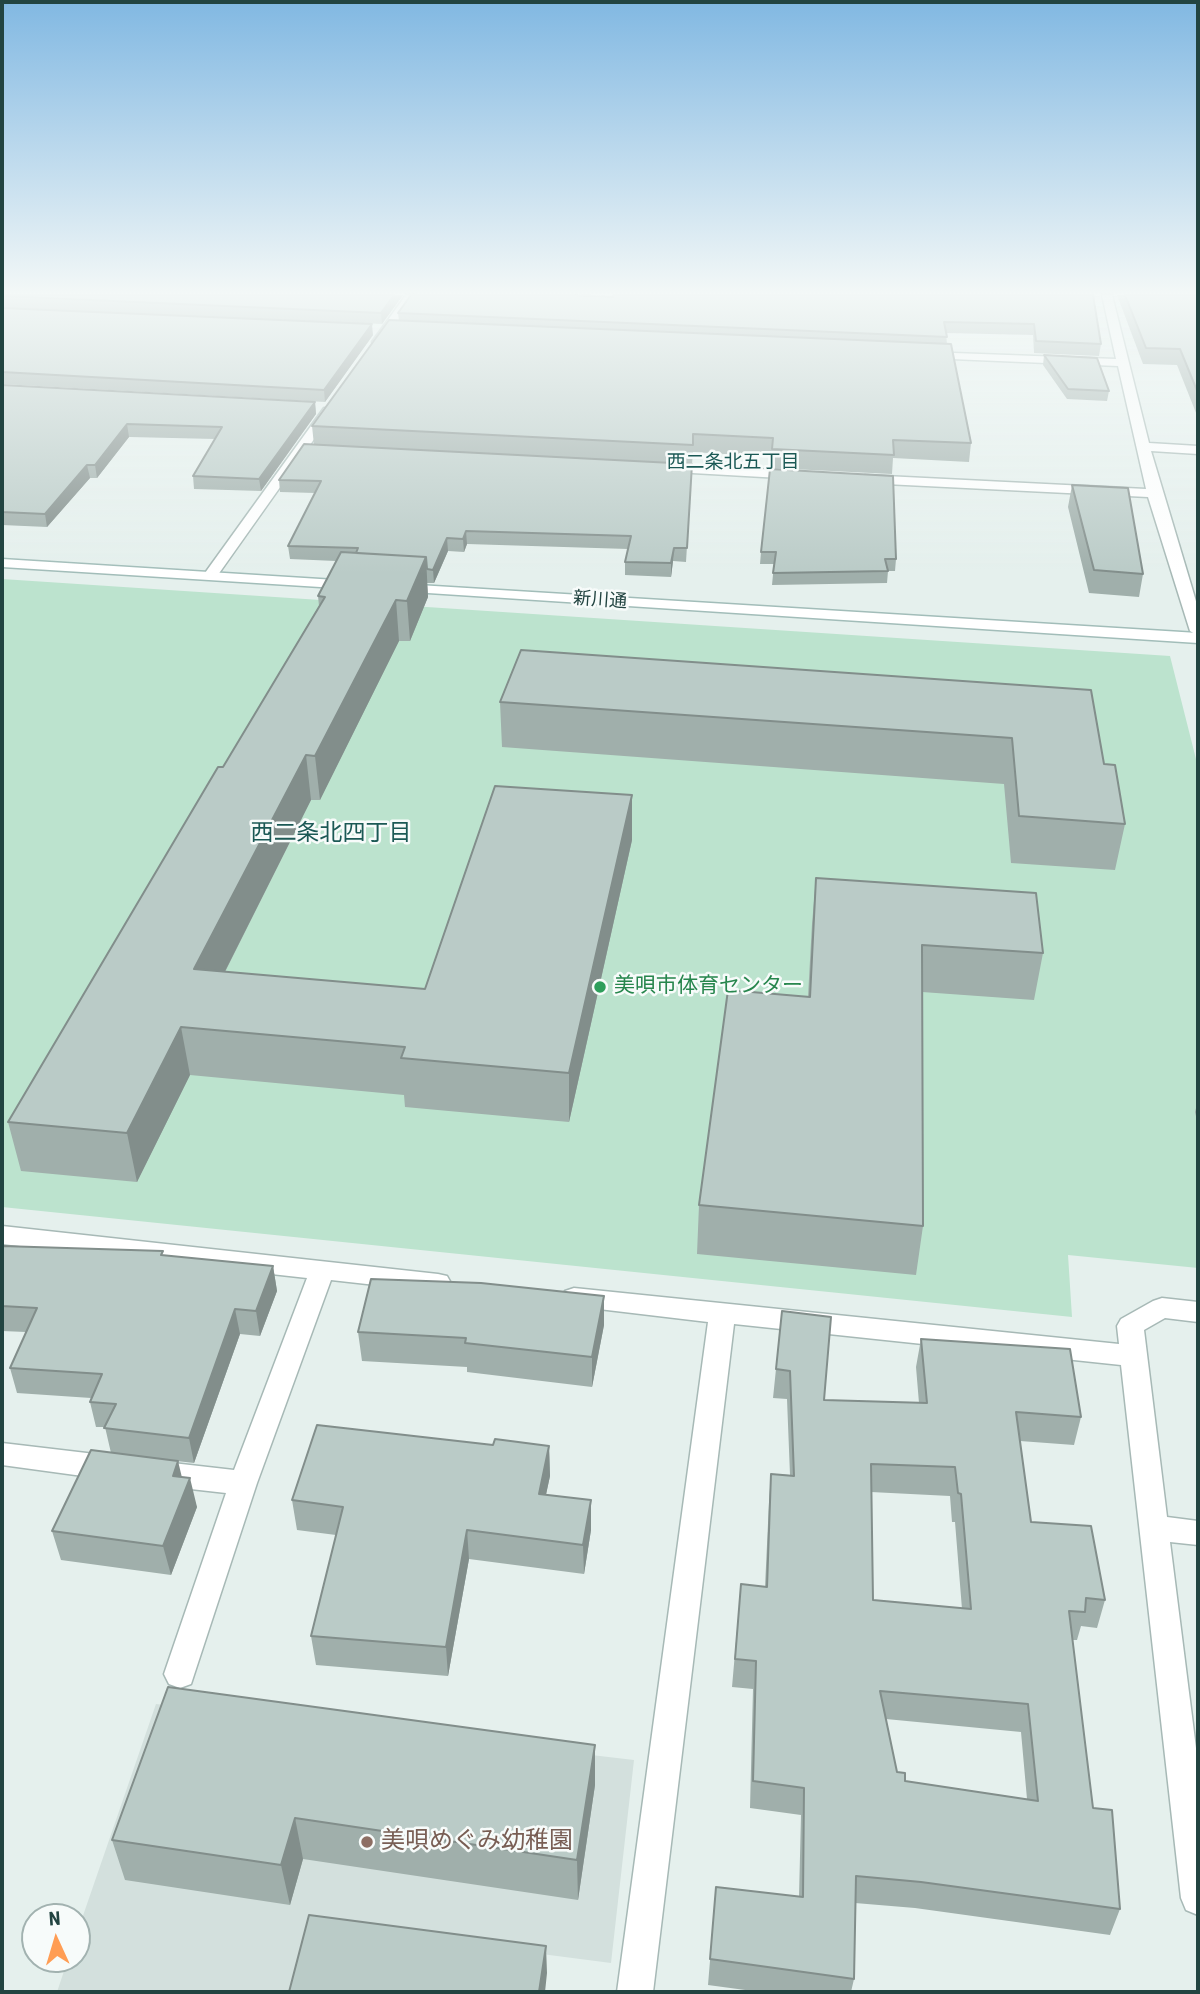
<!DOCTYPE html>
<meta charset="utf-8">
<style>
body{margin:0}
#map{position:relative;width:1200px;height:1994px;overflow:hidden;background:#e5f0ed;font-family:"Roboto Condensed",sans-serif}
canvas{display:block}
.frame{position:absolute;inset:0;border:4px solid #224441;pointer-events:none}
.north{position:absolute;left:21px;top:1903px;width:70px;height:70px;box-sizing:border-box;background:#f7fbfa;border:2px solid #a2b2b0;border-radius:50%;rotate:356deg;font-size:19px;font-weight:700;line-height:28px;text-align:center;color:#224441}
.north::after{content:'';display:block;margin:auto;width:24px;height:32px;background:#ff9d54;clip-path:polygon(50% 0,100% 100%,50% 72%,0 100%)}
</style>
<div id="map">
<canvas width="1200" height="1994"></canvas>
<div class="frame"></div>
<div class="north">N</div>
</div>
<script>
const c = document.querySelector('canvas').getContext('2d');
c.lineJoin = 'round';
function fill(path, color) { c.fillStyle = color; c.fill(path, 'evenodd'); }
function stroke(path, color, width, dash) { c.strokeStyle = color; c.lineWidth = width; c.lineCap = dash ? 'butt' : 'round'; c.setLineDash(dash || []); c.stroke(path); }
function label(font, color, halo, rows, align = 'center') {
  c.font = font + ' "Roboto Condensed","Noto Sans JP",sans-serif'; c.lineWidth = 5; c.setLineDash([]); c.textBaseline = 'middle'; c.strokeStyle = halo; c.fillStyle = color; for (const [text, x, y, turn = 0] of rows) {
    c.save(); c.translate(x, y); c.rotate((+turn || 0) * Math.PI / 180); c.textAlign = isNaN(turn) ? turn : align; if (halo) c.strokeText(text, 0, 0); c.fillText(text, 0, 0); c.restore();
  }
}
fill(new Path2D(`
 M 156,1704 L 634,1760 L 611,1963 L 310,1924 L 293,1992 L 57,1992 L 68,1959 L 77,1959 L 77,1933 Z`), '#d3e0dd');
fill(new Path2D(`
 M 2,579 L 1170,656 L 1198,767 L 1198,1268 L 1068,1255 L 1072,1317 L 2,1207 Z`), '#bce3ce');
const street = new Path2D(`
 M 406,295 L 416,295 L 382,344 L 374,344 L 372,342 Z
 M 1102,295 L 1112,295 L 1149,443 L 1198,446 L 1198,454 L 1151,451 L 1198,608 L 1198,636 L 1190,631 L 1148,497 L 865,483 L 858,479 L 865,475 L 1146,489 L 1118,366 L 927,358 L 921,355 L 927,352 L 1116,359 Z
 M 324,408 L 334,411 L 215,579 L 205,579 L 205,573 Z
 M 662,464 L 798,471 L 805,475 L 798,479 L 657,471 L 657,465 Z
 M 2,1226 L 438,1274 L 447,1276 L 451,1283 L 447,1290 L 438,1292 L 331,1280 L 257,1483 L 191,1684 L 180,1688 L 169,1684 L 164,1674 L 226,1493 L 155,1485 L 145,1481 L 141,1473 L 145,1465 L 155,1461 L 234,1470 L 307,1278 L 2,1244 Z
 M 574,1288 L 1119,1344 L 1117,1326 L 1121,1319 L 1153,1301 L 1162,1298 L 1198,1302 L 1198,1322 L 1165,1318 L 1144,1330 L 1167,1517 L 1198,1521 L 1198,1545 L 1170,1542 L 1198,1764 L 1198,1915 L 1186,1910 L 1181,1898 L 1121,1365 L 734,1324 L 653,1992 L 617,1992 L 708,1322 L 565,1305 L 561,1298 L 565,1291 Z
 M 2,1443 L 112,1456 L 122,1460 L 126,1468 L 122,1476 L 112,1480 L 2,1465 Z`);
const secondary = new Path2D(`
 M 2,559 L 352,581 L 359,585 L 352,589 L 2,567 Z
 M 402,584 L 1198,633 L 1198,643 L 397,591 L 397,585 Z`);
stroke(street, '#a7b9b6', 3);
stroke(secondary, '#a2bdb9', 3);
fill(street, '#fff');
fill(secondary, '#fff');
fill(new Path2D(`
 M 2,295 L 403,295 L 382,324 L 2,308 L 373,335 L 325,402 L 2,384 Z
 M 1093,295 L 1101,344 L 1099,356 L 1034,353 L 1033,335 L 946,333 L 947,344 L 971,443 L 969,462 L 893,458 L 892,474 L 771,468 L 771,457 L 693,452 L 692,464 L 314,445 L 312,426 L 399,321 L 398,313 L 613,297 Z
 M 1117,295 L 1198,295 L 1198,418 L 1177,365 L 1143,364 Z
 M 1044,355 L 1109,391 L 1107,401 L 1067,399 L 1043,365 Z
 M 2,385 L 315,402 L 316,414 L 261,491 L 194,489 L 193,476 L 215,439 L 129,437 L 97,478 L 90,478 L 47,527 L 2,525 Z
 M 692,464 L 686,562 L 673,561 L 671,577 L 625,575 L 625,562 L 628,549 L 467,544 L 464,552 L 448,551 L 434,583 L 427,583 L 428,597 L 410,641 L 399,641 L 320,800 L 311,800 L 225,972 L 425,989 L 632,840 L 569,1122 L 405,1107 L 404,1095 L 190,1075 L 137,1182 L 21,1171 L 8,1122 L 223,767 L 319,606 L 318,596 L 336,561 L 290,559 L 288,546 L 315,493 L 280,492 L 279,480 Z
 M 1072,485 L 1143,574 L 1139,597 L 1089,593 L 1068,507 Z
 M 761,552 L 896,559 L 895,571 L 888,571 L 887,583 L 772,585 L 774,564 L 760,564 Z
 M 1091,690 L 1104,764 L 1125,824 L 1115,870 L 1011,863 L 1004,784 L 502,747 L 500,702 Z
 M 816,878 L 1043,953 L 1034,1000 L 922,992 L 923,1226 L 916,1275 L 697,1254 L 699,1205 L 808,996 L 812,924 Z
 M 1198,1100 L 1198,1125 L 1195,1112 Z
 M 2,1246 L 164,1255 L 273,1266 L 277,1291 L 260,1336 L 240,1334 L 194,1463 L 151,1458 L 181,1477 L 197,1507 L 171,1575 L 61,1560 L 52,1531 L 111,1453 L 105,1427 L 96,1427 L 90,1402 L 91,1398 L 17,1393 L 10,1368 L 26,1332 L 2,1331 Z
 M 604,1296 L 604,1325 L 592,1387 L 467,1372 L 467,1367 L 362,1361 L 358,1332 Z
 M 782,1311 L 824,1400 L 919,1403 L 916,1367 L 921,1339 L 1081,1417 L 1074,1445 L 1020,1441 L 1031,1522 L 1105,1600 L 1097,1628 L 1081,1626 L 1077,1640 L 1072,1640 L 1093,1808 L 1120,1909 L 1110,1935 L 915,1908 L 855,1903 L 854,1979 L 851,1992 L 760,1992 L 708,1985 L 716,1887 L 799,1897 L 801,1815 L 750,1808 L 753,1689 L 732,1687 L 741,1584 L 765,1587 L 769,1502 L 771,1474 L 790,1475 L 787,1399 L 773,1398 ZM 871,1492 L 950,1496 L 952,1522 L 955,1522 L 962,1609 L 873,1600 ZM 886,1719 L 1021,1732 L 1027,1799 L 905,1781 L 897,1772 Z
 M 493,1445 L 549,1446 L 550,1476 L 546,1494 L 591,1530 L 584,1574 L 469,1559 L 448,1676 L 316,1665 L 311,1636 L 336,1535 L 297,1530 L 292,1500 Z
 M 168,1687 L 595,1785 L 578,1900 L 303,1859 L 290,1905 L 125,1880 L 112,1840 Z`), '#a0afab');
fill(new Path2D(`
 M 394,295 L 403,295 L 382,324 L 381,313 Z
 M 372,324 L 373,335 L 325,402 L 324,390 Z
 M 315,402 L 316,414 L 261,491 L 259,479 Z
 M 127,424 L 129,437 L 97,478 L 95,465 Z
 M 87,465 L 90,478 L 47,527 L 45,514 Z
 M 466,531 L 467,544 L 464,552 L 463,539 Z
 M 447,538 L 448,551 L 434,583 L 433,570 Z
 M 674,548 L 673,561 L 671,577 L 671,563 Z
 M 426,557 L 428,597 L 410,641 L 407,601 Z
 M 396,600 L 399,641 L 320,800 L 315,756 Z
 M 306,755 L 311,800 L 202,1017 L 194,969 Z
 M 632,795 L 632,840 L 569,1122 L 569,1073 Z
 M 181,1027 L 190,1075 L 137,1182 L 127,1133 Z
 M 273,1266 L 277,1291 L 260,1336 L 256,1311 Z
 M 604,1296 L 604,1325 L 592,1387 L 592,1357 Z
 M 235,1309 L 240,1334 L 194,1463 L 189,1438 Z
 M 549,1446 L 550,1476 L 540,1523 L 539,1494 Z
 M 178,1461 L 185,1490 L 190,1478 L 197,1507 L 171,1575 L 163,1546 L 173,1476 Z
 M 591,1500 L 591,1530 L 584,1574 L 583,1545 Z
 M 467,1530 L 469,1559 L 448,1676 L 446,1647 Z
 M 595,1745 L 595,1785 L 578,1900 L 577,1860 Z
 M 295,1818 L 303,1859 L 290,1905 L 281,1865 Z
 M 546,1946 L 547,1973 L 545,1992 L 539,1992 Z`), '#828e8b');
const building = new Path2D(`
 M 2,295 L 394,295 L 381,313 L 2,296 Z
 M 411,295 L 571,295 L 613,297 L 614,295 L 1093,295 L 1101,344 L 1036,341 L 1034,324 L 944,322 L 947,337 L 398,313 Z
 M 1125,295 L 1198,295 L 1198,393 L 1180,349 L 1146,348 Z
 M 2,308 L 372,324 L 324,390 L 2,372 Z
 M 389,320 L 951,344 L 971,443 L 893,440 L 894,455 L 772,449 L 773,438 L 693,434 L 693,445 L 312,426 Z
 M 1044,355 L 1097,358 L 1109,391 L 1068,389 Z
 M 2,385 L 315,402 L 259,479 L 193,476 L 222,427 L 127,424 L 95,465 L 87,465 L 45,514 L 2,512 Z
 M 304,444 L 692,464 L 687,548 L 674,548 L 671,563 L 625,562 L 631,536 L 466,531 L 463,539 L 447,538 L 433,570 L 427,569 L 426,557 L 356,553 L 358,548 L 288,546 L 321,481 L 279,480 Z
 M 770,469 L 893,476 L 896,559 L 885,559 L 888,571 L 773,573 L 776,552 L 761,552 Z
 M 1072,485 L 1128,488 L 1143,574 L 1094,570 Z
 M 341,552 L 426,557 L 407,601 L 396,600 L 315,756 L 306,755 L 194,969 L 425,989 L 495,786 L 632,795 L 569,1073 L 401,1058 L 405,1047 L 181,1027 L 127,1133 L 8,1122 L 218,767 L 223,767 L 325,597 L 318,596 Z
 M 521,650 L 1091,690 L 1104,764 L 1115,765 L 1125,824 L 1019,816 L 1012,738 L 500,702 Z
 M 816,878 L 1036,893 L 1043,953 L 922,945 L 923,1226 L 699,1205 L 728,990 L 810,997 Z
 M 2,1246 L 163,1251 L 161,1255 L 273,1266 L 256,1311 L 235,1309 L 189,1438 L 104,1428 L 116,1404 L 90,1402 L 102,1374 L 10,1368 L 37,1308 L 2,1306 Z
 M 371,1279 L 481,1283 L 604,1296 L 592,1357 L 465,1343 L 466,1338 L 358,1332 Z
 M 782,1311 L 831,1317 L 824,1400 L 927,1403 L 921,1339 L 1070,1349 L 1081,1417 L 1016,1412 L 1031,1522 L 1091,1526 L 1105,1600 L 1086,1598 L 1085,1612 L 1069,1611 L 1093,1808 L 1112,1810 L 1120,1909 L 921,1882 L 856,1876 L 854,1979 L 710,1959 L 716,1887 L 803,1897 L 804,1788 L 753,1781 L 756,1661 L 735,1659 L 741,1584 L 767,1587 L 771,1474 L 794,1476 L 790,1371 L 776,1369 ZM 871,1464 L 955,1467 L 958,1493 L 961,1494 L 971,1609 L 873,1600 ZM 880,1691 L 1028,1704 L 1038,1801 L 905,1781 L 905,1773 L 897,1772 Z
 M 317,1425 L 493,1445 L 495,1439 L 549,1446 L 539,1494 L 591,1500 L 583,1545 L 467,1530 L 446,1647 L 311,1636 L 343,1507 L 292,1500 Z
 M 91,1450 L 178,1461 L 173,1476 L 190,1478 L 163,1546 L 52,1531 Z
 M 168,1687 L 595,1745 L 577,1860 L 295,1818 L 281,1865 L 112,1840 Z
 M 309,1915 L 546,1946 L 539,1992 L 289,1992 Z`);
fill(building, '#bacbc7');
stroke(building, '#828e8b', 2);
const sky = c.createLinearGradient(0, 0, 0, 574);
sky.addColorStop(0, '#81b8e2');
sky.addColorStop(0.51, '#f3f8f7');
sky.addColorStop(1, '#f3f8f700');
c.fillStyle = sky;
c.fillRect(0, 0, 1200, 574);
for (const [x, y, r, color] of [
 [600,987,7,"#2e9e5b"],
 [367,1842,7,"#8d6e63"]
]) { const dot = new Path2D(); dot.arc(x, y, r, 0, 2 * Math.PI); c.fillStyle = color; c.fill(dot); stroke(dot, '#f7fbfa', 2.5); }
label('18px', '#224441', '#f7fbfa', [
 ["新川通",600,601,4]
]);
label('19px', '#1b5955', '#f7fbfa', [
 ["西二条北五丁目",733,463]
]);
label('21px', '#27864d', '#f7fbfa', [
 ["美唄市体育センター",614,987]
], 'left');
label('23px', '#1b5955', '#f7fbfa', [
 ["西二条北四丁目",331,834]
]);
label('24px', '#785e54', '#f7fbfa', [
 ["美唄めぐみ幼稚園",381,1842]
], 'left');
</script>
